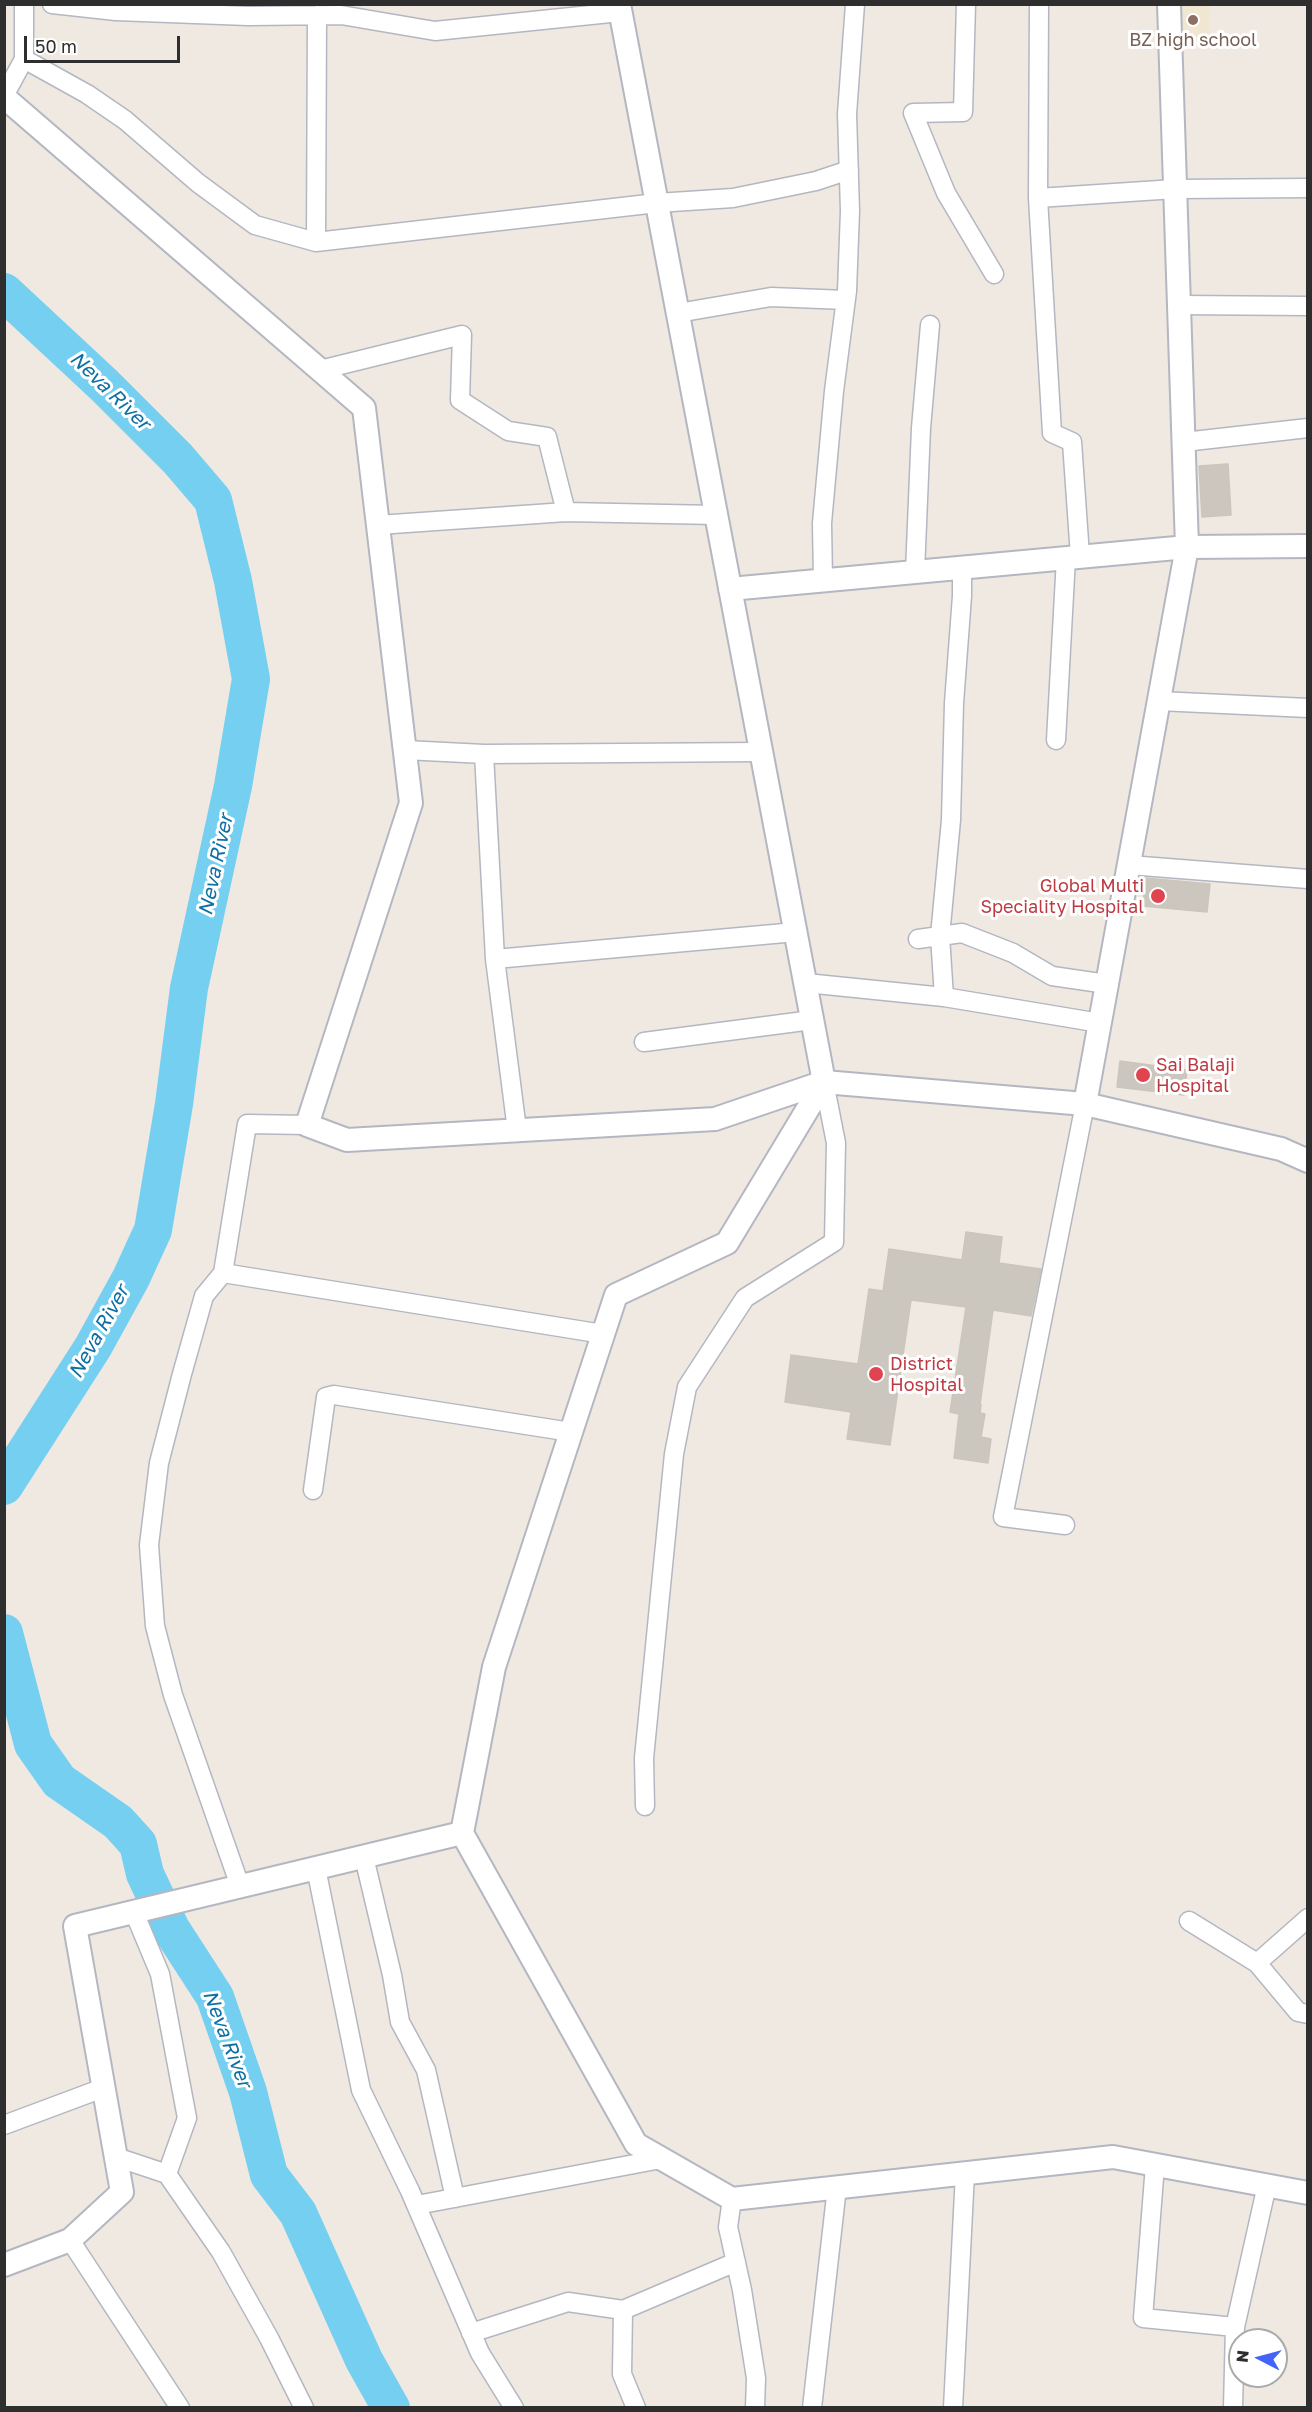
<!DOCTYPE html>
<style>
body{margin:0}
#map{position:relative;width:1312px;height:2412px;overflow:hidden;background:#efe9e1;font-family:"Golos Text",sans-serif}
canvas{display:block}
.frame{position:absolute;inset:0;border:6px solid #2e2e2e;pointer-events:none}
.north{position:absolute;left:1228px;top:2328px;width:60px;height:60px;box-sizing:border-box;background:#fff;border:2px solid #ababab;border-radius:50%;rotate:276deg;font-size:16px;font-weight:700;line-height:24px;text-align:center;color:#2e2e2e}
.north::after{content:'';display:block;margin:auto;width:21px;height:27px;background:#4264fb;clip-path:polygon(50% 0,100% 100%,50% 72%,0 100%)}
.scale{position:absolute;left:24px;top:36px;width:156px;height:27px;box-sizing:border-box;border:3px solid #2e2e2e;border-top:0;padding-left:8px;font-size:18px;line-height:21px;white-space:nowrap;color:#2e2e2e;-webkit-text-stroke:4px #fff;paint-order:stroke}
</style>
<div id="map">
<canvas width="1312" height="2412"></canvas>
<div class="frame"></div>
<div class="north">N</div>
<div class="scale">50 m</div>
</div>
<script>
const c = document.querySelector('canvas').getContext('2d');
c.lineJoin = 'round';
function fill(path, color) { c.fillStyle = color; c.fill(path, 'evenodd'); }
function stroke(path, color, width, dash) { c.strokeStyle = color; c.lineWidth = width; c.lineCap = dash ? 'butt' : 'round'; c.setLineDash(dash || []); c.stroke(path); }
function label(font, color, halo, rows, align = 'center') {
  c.font = font + ' "Golos Text",sans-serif'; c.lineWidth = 6; c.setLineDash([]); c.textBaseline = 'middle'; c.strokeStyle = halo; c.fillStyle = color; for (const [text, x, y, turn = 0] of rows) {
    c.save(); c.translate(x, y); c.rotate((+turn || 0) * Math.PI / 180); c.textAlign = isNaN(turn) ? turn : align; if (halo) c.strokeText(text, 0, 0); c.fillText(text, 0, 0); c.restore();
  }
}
fill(new Path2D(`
 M 1178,5 L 1210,5 L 1208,37 L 1176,35 Z`), '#f0e6d1');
stroke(new Path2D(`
 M 4,292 L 104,385 L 178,459 L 213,500 L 233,581 L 251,679 L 233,786 L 189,988 L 174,1104 L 153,1230 L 131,1278 L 93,1347 L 4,1486
 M 4,1633 L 33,1744 L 59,1781 L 118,1822 L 138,1844 L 145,1874 L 171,1929 L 215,1997 L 248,2092 L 269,2175 L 298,2213 L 364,2360 L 391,2408`), '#75cff0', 38);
const building = new Path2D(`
 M 1228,464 L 1231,515 L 1202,517 L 1199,466 Z
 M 1145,878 L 1210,884 L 1207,912 L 1143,906 Z
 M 1120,1061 L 1187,1070 L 1184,1095 L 1117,1087 Z
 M 966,1232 L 1002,1237 L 999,1263 L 1041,1269 L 1031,1316 L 993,1310 L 980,1405 L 981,1405 L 980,1413 L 985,1414 L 981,1437 L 991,1439 L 988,1463 L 954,1458 L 959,1414 L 950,1412 L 966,1307 L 911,1300 L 890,1445 L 847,1439 L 851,1412 L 785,1402 L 791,1355 L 858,1364 L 869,1289 L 883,1291 L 889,1249 L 962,1260 Z`);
fill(building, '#cbc7bf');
stroke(building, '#cbc5ba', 1.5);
const minor = new Path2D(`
 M 24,4 L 24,59
 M 52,4 L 116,11 L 248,16 L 341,15 L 435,31 L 620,12
 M 966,4 L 963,112 L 913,113 L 946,193 L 994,274
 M 1039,4 L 1038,198 L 1052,433 L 1072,442 L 1080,556
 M 4,96 L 24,59 L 87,94 L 125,120 L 198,183 L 255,225 L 316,242 L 317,15
 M 1038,198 L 1175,189 L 1308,188
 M 316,242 L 657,203 L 733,198 L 816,181 L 849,170
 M 1180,305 L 1308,306
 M 678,313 L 771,297 L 846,300
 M 320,370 L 462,335 L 460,400 L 508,431 L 547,437 L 566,512
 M 1184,442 L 1308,428
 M 378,525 L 566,512 L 716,515
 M 915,572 L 921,428 L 930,325
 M 823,580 L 822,523 L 834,391 L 847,291 L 850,211 L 847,114 L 855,4
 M 1159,701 L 1308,708
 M 1056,740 L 1066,558
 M 405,750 L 484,754 L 495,959
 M 484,754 L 761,752
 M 1129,865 L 1308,879
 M 918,939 L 962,933 L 1013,953 L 1052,976 L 1107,984
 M 806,983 L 944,997 L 1100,1023
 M 944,997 L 940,936 L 951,820 L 954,703 L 962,596 L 962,567
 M 644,1042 L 812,1020
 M 517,1130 L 495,959 L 796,932
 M 223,1273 L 247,1124 L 307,1125
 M 313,1490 L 326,1397 L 334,1395 L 571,1432
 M 1065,1525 L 1003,1517 L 1085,1104
 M 645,1806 L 644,1758 L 674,1454 L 687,1387 L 745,1298 L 834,1242 L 836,1143 L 824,1082
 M 364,1857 L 392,1975 L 400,2022 L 426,2070 L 455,2198
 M 316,1868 L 361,2090 L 410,2191 L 480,2353 L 514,2408
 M 240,1886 L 173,1695 L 155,1626 L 149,1545 L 159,1463 L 182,1374 L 204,1296 L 223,1273 L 603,1334
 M 134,1912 L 160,1974 L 187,2118 L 167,2174
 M 1189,1921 L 1257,1963 L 1298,2012 L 1308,2014
 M 1257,1963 L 1308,1918
 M 4,2125 L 103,2088
 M 116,2157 L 167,2174 L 221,2252 L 269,2338 L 304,2408
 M 1155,2165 L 1143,2318 L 1235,2327
 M 732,2199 L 728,2227 L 742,2290 L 756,2378 L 755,2408
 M 417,2205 L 661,2159
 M 70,2240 L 180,2408
 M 623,2310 L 736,2262
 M 471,2333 L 568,2302 L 623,2310 L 622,2374 L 636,2408
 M 812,2408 L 837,2187
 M 953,2408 L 965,2173
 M 1233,2408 L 1235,2327 L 1267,2185`);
const tertiary = new Path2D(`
 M 4,97 L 364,408 L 411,803 L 307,1125 L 347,1140 L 715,1119 L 824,1082 L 619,4
 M 730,589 L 1187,547 L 1308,546
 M 1085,1104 L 1187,547 L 1169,4
 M 1308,1161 L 1281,1149 L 1085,1104 L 824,1082 L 727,1243 L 616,1295 L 494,1667 L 462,1833 L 636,2144 L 732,2199 L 1113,2157 L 1308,2193
 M 4,2265 L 70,2240 L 122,2192 L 75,1926 L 462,1833`);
stroke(minor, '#b4b7c1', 21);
stroke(tertiary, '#b4b7c1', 26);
stroke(minor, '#fff', 18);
stroke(tertiary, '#fff', 22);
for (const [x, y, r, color] of [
 [1193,20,6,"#8d6e63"],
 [1158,896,8,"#e0444e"],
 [1143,1075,8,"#e0444e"],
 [876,1374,8,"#e0444e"]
]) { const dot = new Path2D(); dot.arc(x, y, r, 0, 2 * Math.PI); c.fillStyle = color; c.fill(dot); stroke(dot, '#fff', 2); }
label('18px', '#785e54', '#fff', [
 ["BZ high school",1193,40]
]);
label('18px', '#be3a42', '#fff', [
 ["Global Multi",1144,886,"right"],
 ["Speciality Hospital",1144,907,"right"],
 ["Sai Balaji",1156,1065],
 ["Hospital",1156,1086],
 ["District",890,1364],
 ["Hospital",890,1385]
], 'left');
label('italic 20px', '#0d6fa3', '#fff', [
 ["Neva River",110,391,44],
 ["Neva River",216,865,-78],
 ["Neva River",99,1332,-61],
 ["Neva River",227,2039,69]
]);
</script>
